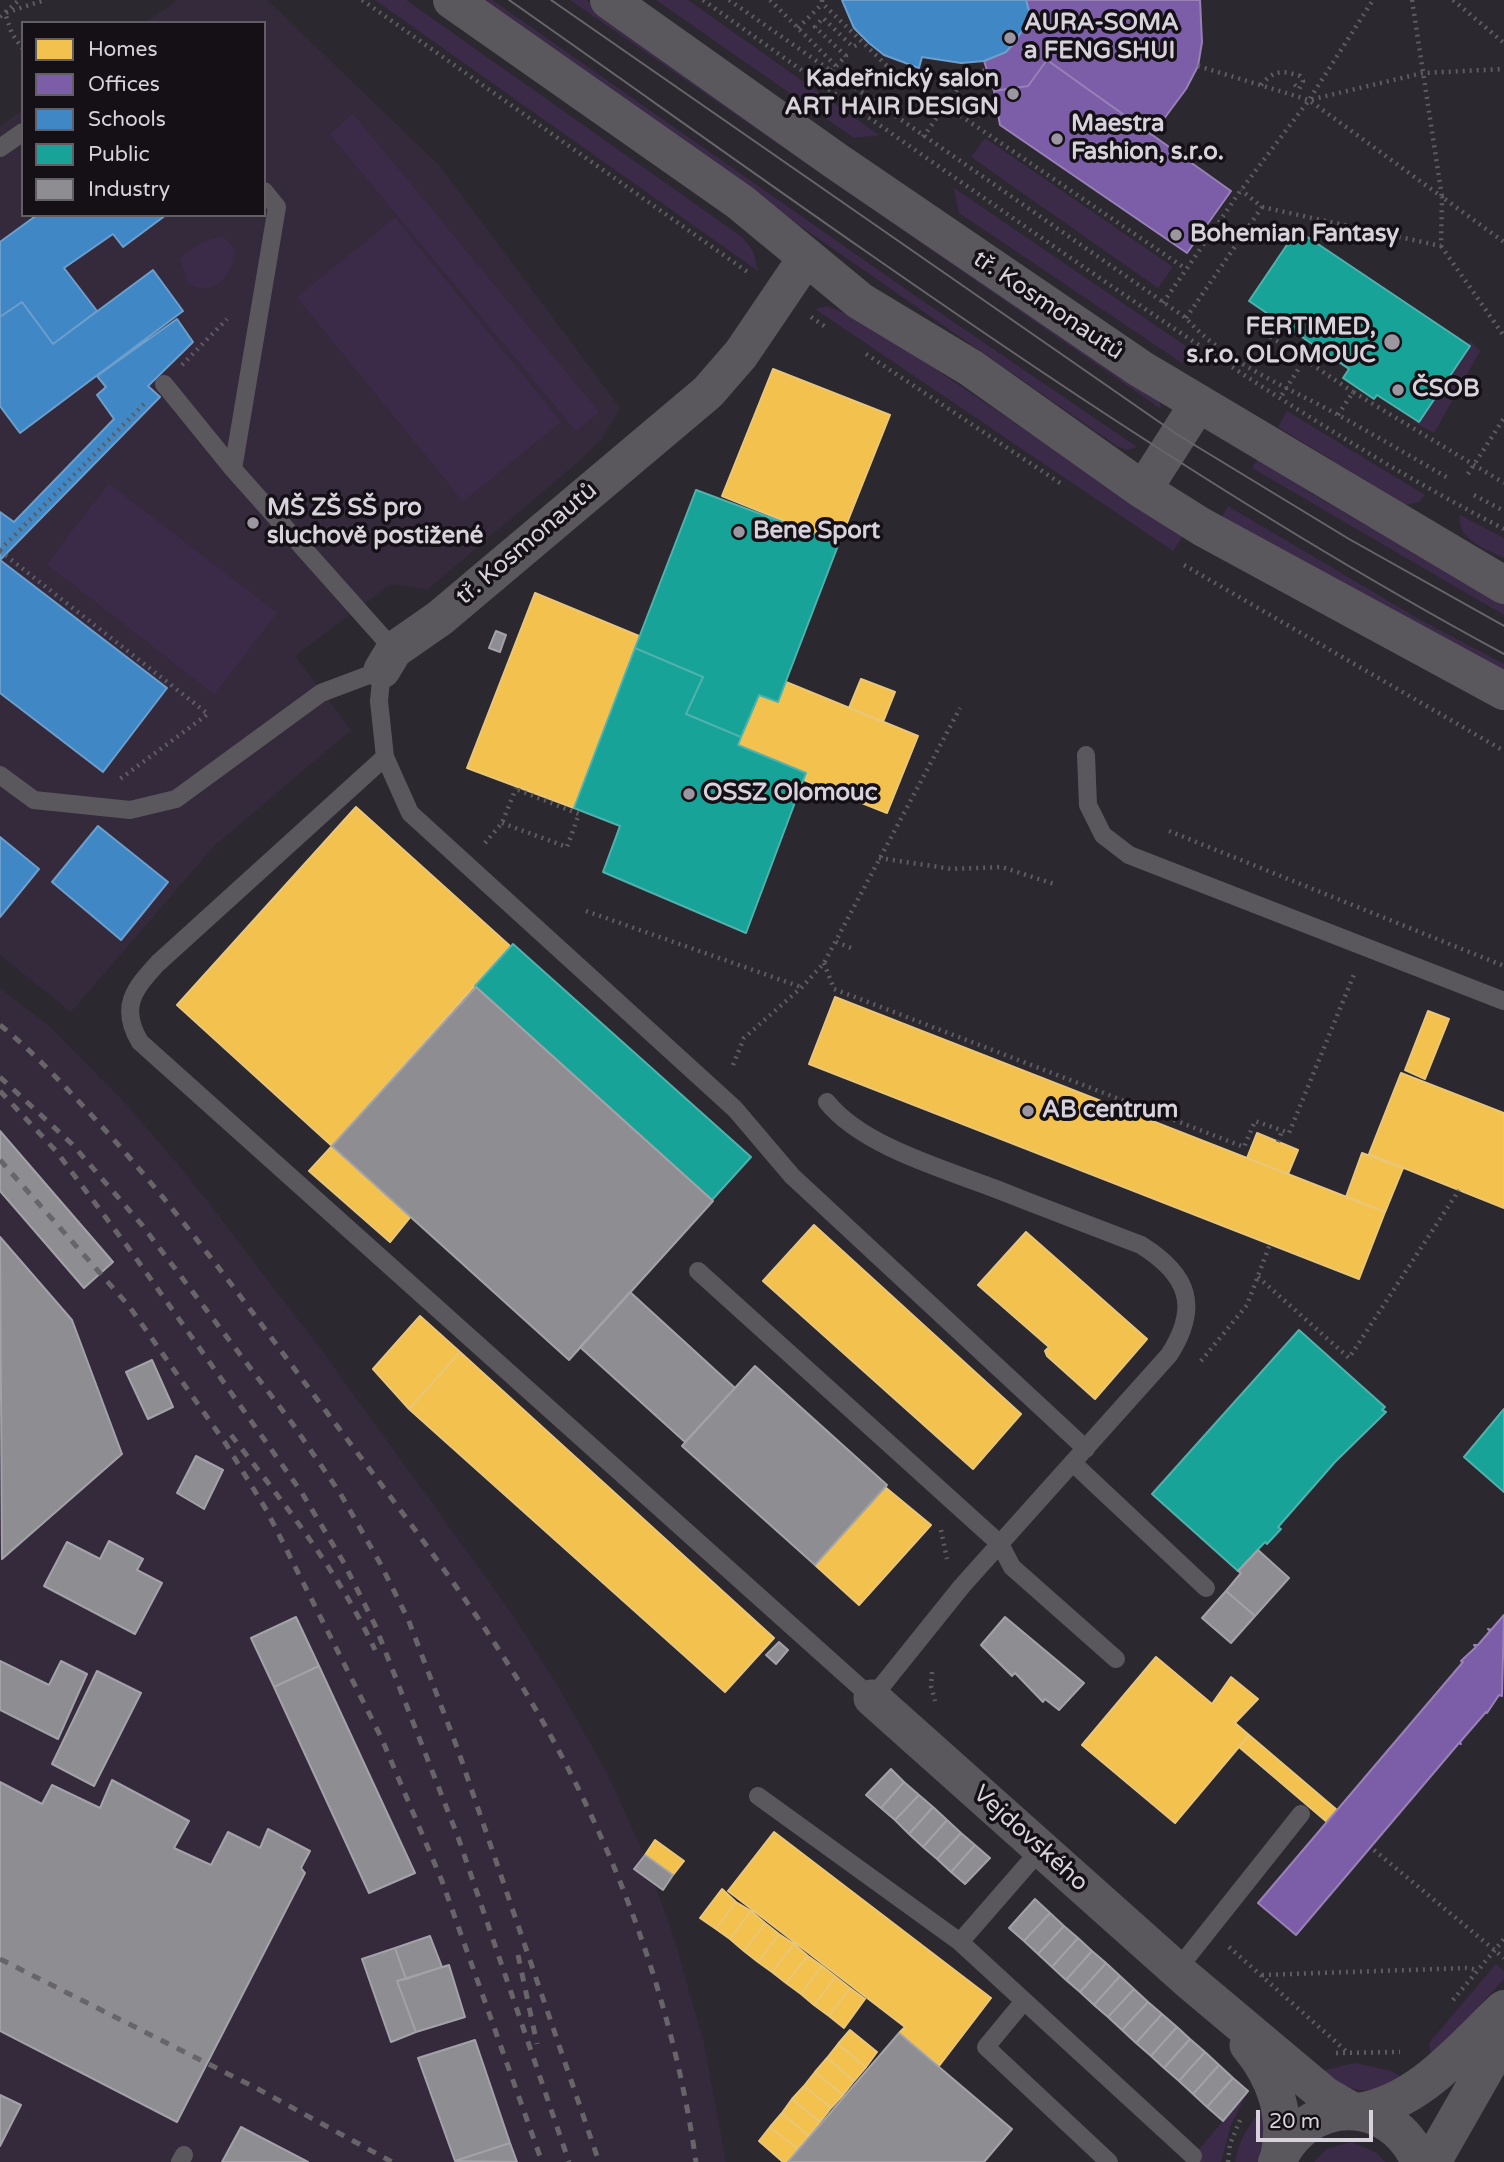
<!DOCTYPE html>
<meta charset="utf-8">
<style>
body{margin:0}
#map{position:relative;width:1504px;height:2162px;overflow:hidden;background:#2c2830;font-family:"Varela Round",sans-serif}
canvas{display:block}
.legend{position:absolute;left:21px;top:21px;width:245px;height:196px;box-sizing:border-box;background:#141016;border:2px solid #625e65;margin:0;padding:9px 12px;list-style:none;font-size:21px;color:#d7d2db}
.legend li{display:flex;align-items:center;gap:14px;height:35px}
.legend b{width:35px;border:2px solid #625e65}
.scale{position:absolute;left:1256px;top:2110px;width:117px;height:32px;box-sizing:border-box;border:4px solid #d7d2db;border-top:0;padding-left:9px;font-size:21px;line-height:24px;white-space:nowrap;color:#d7d2db;-webkit-text-stroke:5px #141016;paint-order:stroke}
</style>
<div id="map">
<canvas width="1504" height="2162"></canvas>
<ul class="legend">
<li><b style="height:19px;background:#f2c14e"></b>Homes</li>
<li><b style="height:19px;background:#7b5ea7"></b>Offices</li>
<li><b style="height:19px;background:#3f88c5"></b>Schools</li>
<li><b style="height:19px;background:#17a398"></b>Public</li>
<li><b style="height:19px;background:#8d8d92"></b>Industry</li>
</ul>
<div class="scale">20 m</div>
</div>
<script>
const c = document.querySelector('canvas').getContext('2d');
c.lineJoin = 'round';
function fill(path, color) { c.fillStyle = color; c.fill(path, 'evenodd'); }
function stroke(path, color, width, dash) { c.strokeStyle = color; c.lineWidth = width; c.lineCap = dash ? 'butt' : 'round'; c.setLineDash(dash || []); c.stroke(path); }
function label(font, color, halo, rows, align = 'center') {
  c.font = font + ' "Varela Round",sans-serif'; c.lineWidth = 7; c.setLineDash([]); c.textBaseline = 'middle'; c.strokeStyle = halo; c.fillStyle = color; for (const [text, x, y, turn = 0] of rows) {
    c.save(); c.translate(x, y); c.rotate((+turn || 0) * Math.PI / 180); c.textAlign = isNaN(turn) ? turn : align; if (halo) c.strokeText(text, 0, 0); c.fillText(text, 0, 0); c.restore();
  }
}
fill(new Path2D(`
 M 178,0 L 267,0 L 438,164 L 620,408 L 601,440 L 579,461 L 428,589 L 390,584 L 295,656 L 351,730 L 214,846 L 71,1012 L 0,955 L 0,126 L 23,110 L 23,215 L 264,215 L 264,23 L 144,23 Z
 M 0,988 L 50,1027 L 125,1103 L 187,1175 L 322,1351 L 512,1614 L 557,1685 L 607,1773 L 645,1857 L 675,1941 L 704,2044 L 726,2162 L 0,2162 Z`), '#342a3c');
fill(new Path2D(`
 M 375,0 L 406,0 L 742,237 L 753,251 L 758,271 Z
 M 475,0 L 492,0 L 917,297 L 1137,447 L 1127,450 L 1117,446 Z
 M 570,0 L 586,0 L 1159,399 L 1161,409 Z
 M 656,0 L 688,0 L 879,135 L 854,138 Z
 M 353,114 L 599,412 L 576,431 L 330,134 Z
 M 985,138 L 1173,267 L 1158,288 L 971,157 Z
 M 954,188 L 1190,349 L 1182,363 L 959,213 Z
 M 395,218 L 561,422 L 463,501 L 297,297 Z
 M 224,237 L 235,251 C 231,275 215,300 188,283 L 180,260 C 189,248 208,238 224,237 Z
 M 827,306 L 864,321 L 1183,536 L 1173,551 L 815,309 Z
 M 1471,341 L 1480,351 L 1434,433 L 1412,421 L 1419,422 Z
 M 1287,411 L 1425,495 L 1419,502 L 1406,505 L 1278,427 Z
 M 1259,457 L 1314,495 L 1504,603 L 1504,615 L 1252,468 Z
 M 109,484 L 277,613 L 214,694 L 47,564 Z
 M 1228,506 L 1417,618 L 1504,664 L 1504,676 L 1218,524 Z
 M 1460,515 L 1504,538 L 1504,558 C 1487,549 1456,540 1460,515 Z
 M 1496,1964 L 1504,1971 L 1504,1979 L 1432,2057 L 1429,2043 Z
 M 1355,2063 L 1392,2071 L 1406,2080 C 1365,2096 1356,2093 1317,2072 Z
 M 1248,2091 L 1231,2125 L 1221,2162 L 1197,2162 L 1197,2152 Z
 M 1266,2106 L 1269,2121 L 1259,2162 L 1235,2162 C 1239,2138 1250,2123 1266,2106 Z
 M 1352,2142 L 1377,2153 L 1385,2162 L 1314,2162 L 1326,2149 Z`), '#3c2a49');
const homes = new Path2D(`
 M 773,369 L 890,415 L 839,543 L 722,496 Z
 M 535,593 L 639,636 L 574,808 L 467,768 Z
 M 861,679 L 895,692 L 883,722 L 849,708 Z
 M 786,682 L 918,736 L 887,813 L 804,780 L 806,773 L 738,745 L 759,695 L 778,702 Z
 M 356,807 L 510,946 L 332,1146 L 177,1005 Z
 M 835,997 L 1385,1212 L 1359,1279 L 809,1064 Z
 M 1428,1011 L 1449,1019 L 1425,1079 L 1405,1070 Z
 M 1401,1073 L 1504,1113 L 1504,1208 L 1369,1154 Z
 M 1257,1133 L 1298,1150 L 1288,1174 L 1247,1158 Z
 M 332,1146 L 411,1216 L 390,1242 L 309,1171 Z
 M 1362,1153 L 1403,1168 L 1385,1212 L 1346,1197 Z
 M 814,1225 L 1021,1414 L 973,1469 L 763,1281 Z
 M 1026,1232 L 1147,1339 L 1095,1399 L 1047,1356 L 1045,1351 L 1049,1347 L 978,1285 Z
 M 420,1316 L 460,1352 L 409,1409 L 373,1369 Z
 M 460,1352 L 774,1638 L 725,1692 L 409,1409 Z
 M 885,1487 L 931,1525 L 859,1605 L 815,1565 Z
 M 1156,1657 L 1212,1704 L 1231,1677 L 1258,1699 L 1235,1723 L 1249,1735 L 1175,1823 L 1082,1745 Z
 M 1249,1735 L 1337,1810 L 1327,1822 L 1239,1747 Z
 M 774,1832 L 991,1998 L 939,2066 L 899,2033 L 905,2027 L 728,1891 Z
 M 655,1840 L 684,1861 L 673,1875 L 645,1855 Z
 M 722,1889 L 736,1902 L 716,1929 L 700,1918 Z
 M 736,1902 L 751,1911 L 730,1939 L 716,1929 Z
 M 751,1911 L 765,1923 L 744,1951 L 730,1939 Z
 M 765,1923 L 779,1934 L 758,1962 L 744,1951 Z
 M 779,1934 L 794,1944 L 772,1972 L 758,1962 Z
 M 794,1944 L 808,1956 L 786,1983 L 772,1972 Z
 M 808,1956 L 822,1966 L 801,1994 L 786,1983 Z
 M 822,1966 L 836,1977 L 814,2005 L 801,1994 Z
 M 836,1977 L 850,1988 L 829,2016 L 814,2005 Z
 M 850,1988 L 865,1999 L 844,2028 L 829,2016 Z
 M 850,2030 L 877,2052 L 866,2067 L 838,2044 Z
 M 838,2044 L 866,2067 L 854,2081 L 827,2058 Z
 M 827,2058 L 854,2081 L 843,2095 L 815,2072 Z
 M 815,2072 L 843,2095 L 831,2108 L 804,2086 Z
 M 804,2086 L 831,2108 L 820,2122 L 792,2099 Z
 M 792,2099 L 820,2122 L 809,2136 L 782,2113 Z
 M 782,2113 L 809,2136 L 798,2149 L 770,2127 Z
 M 770,2127 L 798,2149 L 788,2162 L 783,2162 L 759,2141 Z`);
fill(homes, '#f2c14e');
stroke(homes, '#eac678', 2);
const offices = new Path2D(`
 M 1026,0 L 1200,0 L 1202,42 L 1198,66 L 1186,89 L 1152,135 L 1047,60 L 1028,86 L 994,91 L 984,61 L 1006,52 L 1016,42 L 1029,11 Z
 M 1047,60 L 1231,191 L 1187,253 L 1000,125 L 994,91 L 1028,86 Z
 M 1504,1615 L 1502,1696 L 1499,1695 L 1487,1713 L 1486,1712 L 1460,1742 L 1461,1744 L 1459,1743 L 1296,1935 L 1258,1903 L 1463,1662 L 1461,1661 L 1476,1647 L 1474,1645 L 1478,1645 L 1490,1631 L 1488,1629 L 1491,1630 Z`);
fill(offices, '#7b5ea7');
stroke(offices, '#9781b7', 2);
const schools = new Path2D(`
 M 842,0 L 1026,0 L 1029,11 L 1023,30 L 1006,52 L 984,61 L 961,63 L 922,57 L 919,68 L 884,55 L 869,43 L 854,28 Z
 M 37,215 L 166,215 L 123,247 L 113,234 L 64,268 L 97,311 L 53,344 L 22,302 L 0,317 L 0,242 Z
 M 153,270 L 183,311 L 20,433 L 0,406 L 0,317 L 22,302 L 53,344 Z
 M 177,319 L 193,342 L 148,386 L 160,397 L 0,560 L 0,512 L 14,522 L 114,419 L 97,395 L 106,387 L 97,376 Z
 M 0,560 L 167,688 L 103,772 L 0,693 Z
 M 98,826 L 168,882 L 121,940 L 52,882 Z
 M 0,837 L 39,869 L 0,917 Z`);
fill(schools, '#3f88c5');
stroke(schools, '#6d9ecc', 2);
const public = new Path2D(`
 M 1297,230 L 1470,346 L 1419,422 L 1377,395 L 1374,399 L 1343,378 L 1349,369 L 1249,301 Z
 M 696,490 L 839,543 L 778,702 L 759,695 L 741,737 L 686,714 L 703,677 L 635,648 Z
 M 635,648 L 703,677 L 686,714 L 741,737 L 738,745 L 806,773 L 746,933 L 603,872 L 620,826 L 574,808 Z
 M 513,944 L 751,1157 L 712,1200 L 475,986 Z
 M 1299,1330 L 1385,1407 L 1382,1410 L 1386,1412 L 1335,1462 L 1278,1527 L 1281,1529 L 1267,1544 L 1265,1542 L 1238,1571 L 1152,1494 Z
 M 1504,1409 L 1504,1492 L 1464,1457 Z`);
fill(public, '#17a398');
stroke(public, '#51b1ac', 2);
const industry = new Path2D(`
 M 496,631 L 506,635 L 500,652 L 489,648 Z
 M 476,987 L 713,1201 L 569,1360 L 332,1146 Z
 M 0,1131 L 113,1262 L 84,1288 L 0,1191 Z
 M 0,1237 L 72,1320 L 122,1454 L 2,1559 Z
 M 630,1292 L 735,1388 L 685,1442 L 580,1347 Z
 M 152,1360 L 173,1407 L 148,1419 L 126,1372 Z
 M 755,1366 L 887,1485 L 815,1565 L 682,1446 Z
 M 196,1456 L 223,1470 L 204,1509 L 177,1493 Z
 M 109,1541 L 143,1559 L 137,1570 L 162,1583 L 135,1634 L 44,1586 L 67,1542 L 100,1559 Z
 M 1258,1550 L 1289,1578 L 1255,1616 L 1226,1591 L 1241,1573 L 1238,1571 Z
 M 1226,1591 L 1255,1616 L 1231,1643 L 1202,1618 Z
 M 296,1617 L 319,1666 L 274,1687 L 251,1638 Z
 M 1005,1617 L 1084,1683 L 1059,1710 L 1045,1699 L 1043,1702 L 1015,1673 L 1012,1676 L 981,1645 Z
 M 779,1642 L 788,1650 L 776,1664 L 766,1655 Z
 M 0,1661 L 49,1685 L 61,1661 L 87,1674 L 58,1739 L 0,1710 Z
 M 319,1666 L 415,1873 L 369,1893 L 274,1687 Z
 M 97,1671 L 141,1693 L 94,1786 L 52,1764 Z
 M 891,1769 L 904,1782 L 881,1808 L 866,1795 Z
 M 112,1780 L 189,1821 L 174,1848 L 211,1865 L 228,1832 L 260,1848 L 268,1829 L 310,1851 L 301,1868 L 305,1873 L 177,2122 L 0,2031 L 0,1782 L 42,1804 L 52,1785 L 100,1808 Z
 M 904,1782 L 919,1795 L 895,1820 L 881,1808 Z
 M 919,1795 L 933,1807 L 909,1834 L 895,1820 Z
 M 933,1807 L 947,1820 L 923,1847 L 909,1834 Z
 M 947,1820 L 961,1833 L 937,1859 L 923,1847 Z
 M 961,1833 L 975,1845 L 951,1872 L 937,1859 Z
 M 975,1845 L 990,1858 L 965,1884 L 951,1872 Z
 M 645,1855 L 673,1875 L 663,1890 L 634,1869 Z
 M 1035,1899 L 1050,1913 L 1024,1941 L 1009,1928 Z
 M 1050,1913 L 1064,1926 L 1038,1954 L 1024,1941 Z
 M 1064,1926 L 1078,1938 L 1052,1967 L 1038,1954 Z
 M 430,1936 L 442,1967 L 406,1979 L 395,1948 Z
 M 1078,1938 L 1092,1951 L 1066,1980 L 1052,1967 Z
 M 395,1948 L 406,1979 L 397,1981 L 416,2032 L 391,2042 L 362,1959 Z
 M 1092,1951 L 1106,1963 L 1080,1992 L 1066,1980 Z
 M 1106,1963 L 1120,1976 L 1094,2005 L 1080,1992 Z
 M 449,1965 L 465,2017 L 416,2032 L 397,1981 Z
 M 1120,1976 L 1134,1989 L 1108,2017 L 1094,2005 Z
 M 1134,1989 L 1148,2002 L 1122,2030 L 1108,2017 Z
 M 1148,2002 L 1162,2014 L 1136,2043 L 1122,2030 Z
 M 1162,2014 L 1177,2027 L 1151,2056 L 1136,2043 Z
 M 1177,2027 L 1190,2039 L 1164,2068 L 1151,2056 Z
 M 899,2033 L 1012,2129 L 984,2162 L 788,2162 Z
 M 1190,2039 L 1205,2052 L 1179,2081 L 1164,2068 Z
 M 475,2040 L 510,2143 L 455,2161 L 418,2058 Z
 M 1205,2052 L 1219,2065 L 1193,2094 L 1179,2081 Z
 M 1219,2065 L 1233,2078 L 1207,2107 L 1193,2094 Z
 M 1233,2078 L 1248,2091 L 1223,2121 L 1207,2107 Z
 M 0,2095 L 21,2105 L 0,2146 Z
 M 241,2127 L 308,2162 L 222,2162 Z
 M 510,2143 L 517,2162 L 455,2161 Z`);
fill(industry, '#8d8d92');
stroke(industry, '#a3a2a8', 2);
stroke(new Path2D(`
 M 362,0 L 749,273
 M 703,0 C 837,96 972,190 1107,283 C 1236,371 1365,457 1504,529
 M 729,0 L 1186,318 C 1225,363 1288,387 1340,416 C 1376,436 1412,457 1448,478
 M 770,0 L 836,66 L 830,72
 M 822,0 L 822,3 L 886,65 L 1186,269
 M 1412,0 L 1442,197 L 1504,242
 M 1453,0 L 1504,43
 M 0,17 L 19,0
 M 798,28 L 822,4
 M 23,49 L 12,34 L 5,13 L 45,0
 M 836,66 L 846,56 L 815,27 L 823,18 L 853,47 L 860,43
 M 1198,66 L 1309,100 L 1423,73 L 1504,69
 M 1261,85 C 1274,70 1281,70 1300,76 L 1303,81 L 1299,89 L 1292,82
 M 923,137 L 964,80 L 987,69
 M 1262,207 L 1441,246 L 1442,197 L 1309,100
 M 1441,246 L 1504,336
 M 1163,303 L 1241,190 L 1309,100 L 1373,0
 M 811,317 L 827,328
 M 1186,318 L 1262,207 L 1241,190
 M 1253,325 L 1353,392
 M 866,354 L 1063,485
 M 182,365 L 227,319
 M 1282,395 L 1304,360
 M 1338,415 L 1353,392 L 1504,483
 M 1468,474 L 1504,418
 M 1474,495 L 1504,511
 M 0,550 L 144,404
 M 0,551 L 208,714 L 120,779
 M 1184,565 L 1504,751
 M 502,823 L 567,847 L 579,814 L 516,789
 M 1169,831 L 1504,966
 M 485,843 L 502,823 L 516,788
 M 879,858 L 952,869 L 1002,867 L 1054,884
 M 586,911 L 801,987
 M 836,942 L 854,949
 M 824,963 L 834,989 L 1244,1147 L 1255,1121 L 1289,1133 L 1355,972
 M 733,1065 L 744,1038 L 802,987 L 824,963 L 960,708
 M 1278,1142 L 1282,1131
 M 1258,1277 L 1349,1358 L 1459,1190
 M 1201,1361 L 1247,1305 L 1270,1244
 M 941,1530 L 947,1559
 M 932,1672 L 931,1686 L 935,1701
 M 1374,1850 L 1504,1958
 M 1229,1947 L 1346,2051
 M 1262,1975 L 1466,1968 L 1478,1970
 M 1453,2000 L 1504,1939
 M 1336,2053 L 1400,2052
 M 1228,2162 L 1230,2144 L 1241,2118`), '#5d5c60', 4.5, [2, 5]);
stroke(new Path2D(`
 M 0,148 L 23,132
 M 164,384 L 233,469 L 394,650
 M 233,469 L 277,207 L 264,191
 M 1086,755 L 1088,805 L 1103,835 L 1129,855 L 1504,1001
 M 385,757 L 158,963 C 134,989 119,1007 140,1042 L 872,1698 L 962,1586 L 1169,1355 C 1200,1307 1189,1275 1141,1245 C 1092,1226 1044,1208 996,1189 C 944,1169 862,1146 827,1102
 M 0,775 L 34,800 L 130,810 L 176,799 L 321,693 L 382,670 L 379,701 L 385,757 L 410,813 L 735,1109 L 792,1176 L 1086,1449
 M 698,1271 L 1000,1544 L 1012,1567 L 1116,1659
 M 1073,1463 L 1206,1588
 M 758,1796 L 960,1942
 M 1041,1849 L 960,1942 L 1193,2156
 M 1177,1970 L 1301,1814
 M 1024,2001 L 986,2047 L 1109,2162
 M 180,2162 L 184,2155`), '#5b585d', 18);
stroke(new Path2D(`
 M 1143,490 L 1198,404
 M 382,670 L 394,650 L 440,618 L 708,392 L 741,354 L 806,258
 M 872,1698 L 1188,1980 L 1325,2095 L 1353,2111
 M 1248,2045 C 1277,2080 1288,2117 1278,2161`), '#5b585d', 37);
stroke(new Path2D(`
 M 452,0 L 740,202 L 860,301 L 971,368 L 1143,490 L 1202,527 L 1504,691
 M 609,0 L 836,161 L 1141,369 L 1504,585
 M 1359,2112 C 1420,2102 1461,2049 1504,2009
 M 1277,2162 C 1306,2095 1391,2094 1420,2162
 M 1432,2162 L 1504,2036`), '#5b585d', 38);
stroke(new Path2D(`
 M 509,0 C 834,228 1154,465 1504,654
 M 551,0 L 1178,435 L 1349,539 L 1504,626`), '#686569', 2);
stroke(new Path2D(`
 M 0,1025 C 30,1049 57,1078 83,1106 C 161,1189 228,1279 296,1371 C 375,1478 460,1583 529,1698 C 613,1839 673,1999 696,2162
 M 0,1077 L 72,1144 L 142,1225 L 292,1423 L 340,1493 L 380,1563 L 408,1619 L 458,1750 L 599,2162
 M 0,1091 L 56,1151 L 133,1254 L 302,1493 L 344,1563 L 375,1625 L 458,1837 L 569,2162
 M 0,1160 L 129,1306 L 226,1444 L 267,1511 L 381,1737 L 442,1881 L 542,2162
 M 231,1435 C 283,1502 339,1572 375,1650
 M 518,1955 L 537,2044
 M 0,1959 L 258,2089 L 392,2162`), '#686569', 5, [9, 9]);
for (const [x, y, r, color] of [
 [1010,38,7,"#9b969f"],
 [1013,94,7,"#9b969f"],
 [1057,139,7,"#9b969f"],
 [1176,235,7,"#9b969f"],
 [1392,342,9,"#9b969f"],
 [1398,390,7,"#9b969f"],
 [253,523,7,"#9b969f"],
 [739,532,7,"#9b969f"],
 [689,794,7,"#9b969f"],
 [1028,1111,7,"#9b969f"]
]) { const dot = new Path2D(); dot.arc(x, y, r, 0, 2 * Math.PI); c.fillStyle = color; c.fill(dot); stroke(dot, '#141016', 2.5); }
label('bold 24px', '#d7d2db', '#141016', [
 ["AURA-SOMA",1024,24],
 ["a FENG SHUI",1024,52],
 ["Kadeřnický salon",999,80,"right"],
 ["ART HAIR DESIGN",999,108,"right"],
 ["Maestra",1071,125],
 ["Fashion, s.r.o.",1071,153],
 ["Bohemian Fantasy",1190,235],
 ["FERTIMED,",1376,328,"right"],
 ["s.r.o. OLOMOUC",1376,356,"right"],
 ["ČSOB",1412,390],
 ["MŠ ZŠ SŠ pro",267,509],
 ["sluchově postižené",267,537],
 ["Bene Sport",753,532],
 ["OSSZ Olomouc",703,794],
 ["AB centrum",1042,1111]
], 'left');
label('24px', '#d7d2db', '#141016', [
 ["tř. Kosmonautů",1048,306,34],
 ["tř. Kosmonautů",527,544,-40],
 ["Vejdovského",1030,1839,42]
]);
</script>
